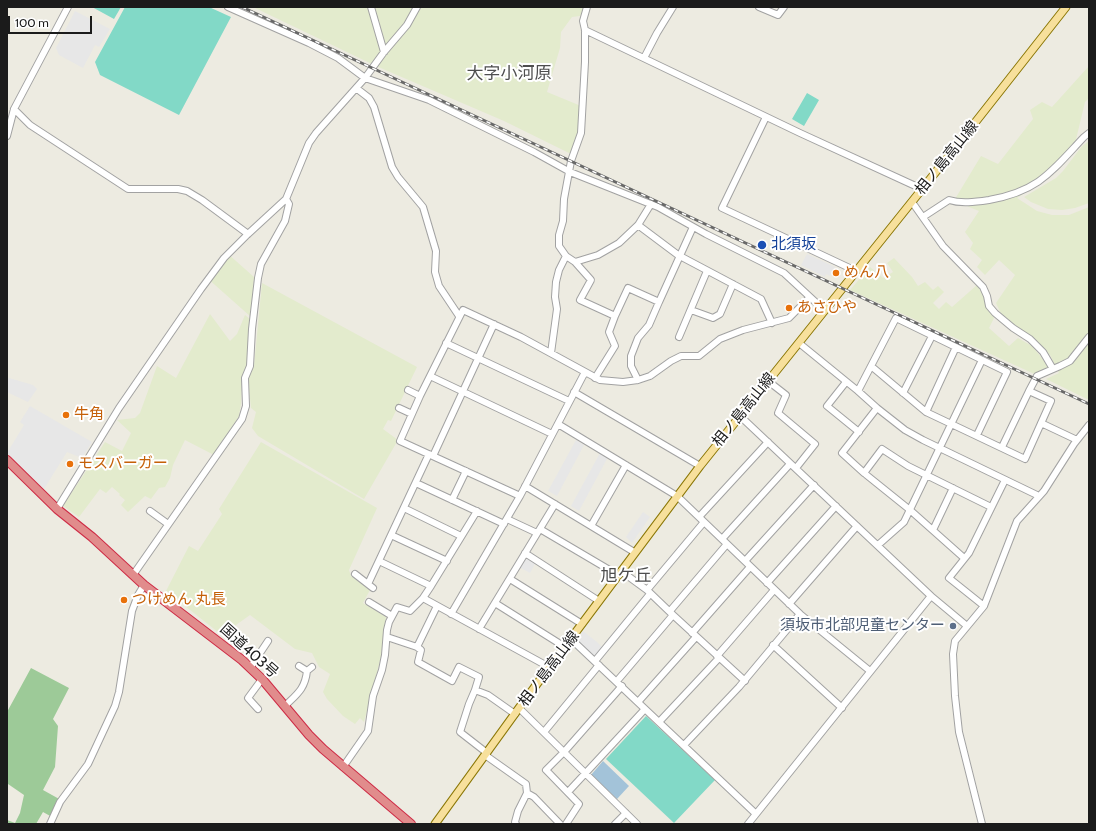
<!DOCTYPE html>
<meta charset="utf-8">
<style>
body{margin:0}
#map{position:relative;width:1096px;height:831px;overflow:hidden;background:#edebe1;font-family:Cabin,sans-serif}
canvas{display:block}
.frame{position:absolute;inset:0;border:8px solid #1b1b1b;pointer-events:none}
.scale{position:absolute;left:8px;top:16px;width:84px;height:18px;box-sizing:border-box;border:2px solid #1b1b1b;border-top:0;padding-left:5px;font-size:12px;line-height:14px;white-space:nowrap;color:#1b1b1b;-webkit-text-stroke:3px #fff;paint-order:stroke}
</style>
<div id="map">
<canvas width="1096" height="831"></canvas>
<div class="frame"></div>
<div class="scale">100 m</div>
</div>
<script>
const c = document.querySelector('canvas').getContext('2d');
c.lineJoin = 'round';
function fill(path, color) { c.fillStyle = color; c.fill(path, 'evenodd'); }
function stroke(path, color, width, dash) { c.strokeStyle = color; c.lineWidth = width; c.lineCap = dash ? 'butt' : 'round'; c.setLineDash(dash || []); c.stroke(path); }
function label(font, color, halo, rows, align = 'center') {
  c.font = font + ' Cabin,"Noto Sans JP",sans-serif'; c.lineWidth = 4; c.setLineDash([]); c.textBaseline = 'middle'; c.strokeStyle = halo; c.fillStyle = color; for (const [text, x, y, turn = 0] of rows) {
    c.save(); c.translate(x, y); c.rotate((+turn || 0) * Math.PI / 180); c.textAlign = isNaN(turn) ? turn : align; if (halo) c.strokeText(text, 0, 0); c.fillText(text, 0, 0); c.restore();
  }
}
fill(new Path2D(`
 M 253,7 L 584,7 L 580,16 L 572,17 L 561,32 L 560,48 L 547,92 L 581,106 L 580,133 L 571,154 L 504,121 L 376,66 Z
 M 1089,66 L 1089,98 L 1085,102 L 1073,152 L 1052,175 L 1017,198 L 1037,211 L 1052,215 L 1069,215 L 1089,207 L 1089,400 L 1046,379 L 1059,373 L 1050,355 L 1002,316 L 996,303 L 1015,275 L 999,260 L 985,275 L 977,267 L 982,260 L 970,249 L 973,243 L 965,232 L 979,211 L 969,207 L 955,199 L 981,156 L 998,164 L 1033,119 L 1030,110 L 1042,102 L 1052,107 Z
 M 1089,141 L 1089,203 L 1075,208 L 1062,210 L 1048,209 L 1031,202 L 1024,197 L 1056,178 L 1063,171 L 1082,146 Z
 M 227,253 L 254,277 L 251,317 L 206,277 Z
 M 894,258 L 912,277 L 918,286 L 925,282 L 933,290 L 938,286 L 944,292 L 933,303 L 939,309 L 946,302 L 952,307 L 977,285 L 991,307 L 994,318 L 989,328 L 1009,346 L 1018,338 L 1032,346 L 1052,370 L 1041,377 L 850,290 L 870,267 L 883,278 L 893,272 L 887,263 Z
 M 262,283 L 417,367 L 391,421 L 388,420 L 383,429 L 398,440 L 364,499 L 258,436 L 252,428 L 256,412 L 251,408 L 248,380 L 254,366 Z
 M 210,314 L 230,341 L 237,334 L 245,315 L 250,319 L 247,365 L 242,380 L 241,404 L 239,416 L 214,455 L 185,440 L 173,465 L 170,478 L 165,487 L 159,488 L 151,499 L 145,496 L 128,512 L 121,505 L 125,500 L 119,495 L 120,494 L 112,487 L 106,493 L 100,489 L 79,517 L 63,506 L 105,442 L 122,451 L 131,433 L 117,420 L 135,418 L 140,413 L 157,366 L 176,378 Z
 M 261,442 L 377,508 L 349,570 L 351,576 L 370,590 L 363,603 L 386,617 L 381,657 L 364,722 L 360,718 L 355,724 L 343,716 L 327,699 L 323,692 L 330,674 L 319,667 L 312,653 L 295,649 L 250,615 L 236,625 L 228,640 L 166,591 L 189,546 L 198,551 L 222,514 L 219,509 Z`), '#e3ebcd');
fill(new Path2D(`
 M 31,668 L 69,688 L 53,719 L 58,726 L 55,767 L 43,790 L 61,800 L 52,817 L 43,812 L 36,824 L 7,824 L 7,820 L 15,823 L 20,813 L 24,795 L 8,784 L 7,774 L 7,712 Z`), '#9dca98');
fill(new Path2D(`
 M 92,7 L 121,7 L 114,19 Z
 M 125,7 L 209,7 L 231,17 L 179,115 L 100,75 L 95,62 Z
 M 807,93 L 819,100 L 804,126 L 792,119 Z
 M 646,716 L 715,780 L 674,823 L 606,759 Z`), '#82d9c7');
fill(new Path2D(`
 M 75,11 L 110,29 L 99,47 L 95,45 L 83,68 L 59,55 L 56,48 Z
 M 807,254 L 835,267 L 830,276 L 826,274 L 825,277 L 801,265 Z
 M 9,378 L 33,385 L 37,389 L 28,402 L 7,392 L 7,379 Z
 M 30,406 L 92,442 L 82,458 L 67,452 L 44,489 L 7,453 L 24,425 L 20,422 Z
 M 576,440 L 584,445 L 557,496 L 548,491 Z
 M 600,453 L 608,457 L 579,511 L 571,506 Z
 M 643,512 L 650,517 L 632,543 L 626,537 Z
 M 526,556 L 536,562 L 530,573 L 519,567 Z
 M 583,631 L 597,642 L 603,648 L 596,658 L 576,640 Z`), '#e7e7e7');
fill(new Path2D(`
 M 603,761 L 629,786 L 617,799 L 591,775 Z`), '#a3c3d9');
const minor = new Path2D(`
 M 228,7 L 309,43 L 338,58 L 365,78 L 429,100 L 534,152 L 570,172 L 658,207 L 706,234 L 784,273 L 824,310
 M 371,7 L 384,52
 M 759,7 L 778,15 L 784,7
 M 585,30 L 800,133 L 922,189
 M 644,58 L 657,33 L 673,7
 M 356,88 L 369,98 L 374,107 L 392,167 L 398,177 L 423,207 L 436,251 L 435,272 L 439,286 L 459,316
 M 14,109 L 30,125 L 128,189 L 178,189 L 187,191 L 202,200 L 248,234
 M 766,117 L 722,208 L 856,271
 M 7,136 L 14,109 L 68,7
 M 912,202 L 943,246 L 983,287 L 987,296 L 989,306 L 995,313 L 1013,328 L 1030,339 L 1043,352 L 1053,369
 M 651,204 L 638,225 L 678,255 L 761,299 L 772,323
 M 923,217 L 949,200 C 961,204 975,202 989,200 C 1039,191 1051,172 1084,137 L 1089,133
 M 566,256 L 575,262 L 598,255 L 619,243 L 638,225
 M 575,262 L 591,280 L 580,300 L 615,316 L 609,332 L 615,346 L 595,378
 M 659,302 L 693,227
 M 691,310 L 713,318 L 720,314 L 733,284
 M 615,316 L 628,288 L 659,302 L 649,325 L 638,338 L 631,356 L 631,366 L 638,380
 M 679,337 L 707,271
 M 446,343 L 569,401
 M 799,343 L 858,391 L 877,408 L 905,430 L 923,440 L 1039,496
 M 551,353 L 557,309 L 555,297 L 556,282 L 559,270 L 566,256 L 559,246 L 559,235 L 563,221 L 564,199 L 571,161 L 581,133 L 585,62 L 585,30 L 583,21 L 587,7
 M 871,366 L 926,412 L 1025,459 L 1051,401 L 1029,391 L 1037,376 L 1060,366 L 1070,361 L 1089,337
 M 430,376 L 552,434
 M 768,381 L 786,395 L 778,413 L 815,444 L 796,468
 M 846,382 L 827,406 L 859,432
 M 408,390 L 420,396
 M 858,391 L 896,318 L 1007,372 L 977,435
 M 574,392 L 700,466
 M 903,393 L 932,336
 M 399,408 L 412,414
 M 926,412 L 956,347
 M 740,416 L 931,596 L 967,626
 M 1041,423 L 1077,440
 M 558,424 L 677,496 L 800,614 L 739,687 L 684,745
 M 1002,447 L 1029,391
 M 433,456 L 494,324
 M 864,473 L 842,453 L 877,408
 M 416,483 L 504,524
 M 525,486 L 634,552
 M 520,496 L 400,441 L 420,396 L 463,310 L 521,337 L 600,380 L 623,382 L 638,380 L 650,376 L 671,361 L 681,356 L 699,356 L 720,339 L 743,330 L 789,318 L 810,297
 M 452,500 L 466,471
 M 404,508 L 461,536
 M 57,509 L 119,408 L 201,289 L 224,258 L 248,234 L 286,199 L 309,143 L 316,133 L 365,78 L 384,52 L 407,25 L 417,7
 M 150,511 L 168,524
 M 699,517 L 768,442
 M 507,519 L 537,533
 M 591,526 L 626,465
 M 540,529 L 618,575
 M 933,530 L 953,488
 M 391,535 L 447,561
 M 722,539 L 790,464
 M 878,545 L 904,522 L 982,360
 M 525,553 L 599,601
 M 964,558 L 910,510 L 864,473 L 882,449 L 908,466 L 991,507
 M 379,561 L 431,586 L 423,598 L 549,667
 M 745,561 L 814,485
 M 621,571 L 647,590 L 673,615 L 745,681
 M 355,574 L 373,588
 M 133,575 L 242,419 L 246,406 L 245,378 L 250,366 L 252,329 L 258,278 L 261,264 L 285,221 L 289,204 L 286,199
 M 510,579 L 582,624
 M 767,583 L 836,506
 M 368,584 L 429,454
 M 431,586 L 477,511
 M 647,590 L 704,522
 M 369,602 L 392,616
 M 495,603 L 565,647
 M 789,604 L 857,526
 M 984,606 L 949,578 L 969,553 L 1005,480
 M 670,611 L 727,544
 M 451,614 L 520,496 L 585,372
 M 800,614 L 870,671
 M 479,629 L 555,504
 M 692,633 L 750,567
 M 387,637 L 417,647 L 437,606
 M 571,639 L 756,814
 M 773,645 L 842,708
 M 417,647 L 421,650 L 418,662 L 452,681 L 459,667 L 479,677 L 475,690 L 488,695 L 515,714
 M 717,656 L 774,590
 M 595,661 L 650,594
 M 299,666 L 307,671
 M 250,668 L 268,641
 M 617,681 L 673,615
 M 475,690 L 469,704 L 460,732 L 487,753
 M 638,702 L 696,637
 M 285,706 C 297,694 305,689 307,671 L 312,667
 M 519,708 L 637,824
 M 258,709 L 248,698 L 262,679
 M 659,722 L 719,658
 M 544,732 L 599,665
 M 485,755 L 526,784 L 527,793 L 518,811 L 515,822 L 516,824
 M 343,767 L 368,731 L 373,696 L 382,670 L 385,655 L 387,630 L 389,622 L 397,607 L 410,611 L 423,598
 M 568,792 L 645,709
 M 527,793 L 534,797 L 560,824
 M 50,824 L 60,802 L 88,764 L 115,706 L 119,692 L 132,611 L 138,595 L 144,585
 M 566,824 L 579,804 L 546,770 L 564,752 L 622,686
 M 615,824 L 626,813
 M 748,824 L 931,596
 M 982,824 L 959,732 L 955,696 L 953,654 L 955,641 L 984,606 L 1017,521 L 1044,491 L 1074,444 L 1089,425`);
const major = new Path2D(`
 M 435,824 L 519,708 L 700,466 L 959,143 L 1066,7`);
const highway = new Path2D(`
 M 7,460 L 57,509 L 92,537 L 144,585 L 242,660 L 262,679 L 309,735 L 323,749 L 411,824`);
stroke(minor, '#a2a2a2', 8);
stroke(major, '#8c7807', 9);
stroke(highway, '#ce2b45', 10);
stroke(minor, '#fff', 6);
stroke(major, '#f7e09c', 7);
stroke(highway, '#e18c8c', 8);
const rail = new Path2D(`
 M 242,7 L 1089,404`);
stroke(rail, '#696969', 3);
stroke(rail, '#fff', 1.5, [4.5]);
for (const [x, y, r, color] of [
 [762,245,5,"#1a4fb4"],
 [836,273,4,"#e8710a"],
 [789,308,4,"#e8710a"],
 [66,415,4,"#e8710a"],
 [70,464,4,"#e8710a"],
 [124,600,4,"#e8710a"],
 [953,626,4,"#5c6f8a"]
]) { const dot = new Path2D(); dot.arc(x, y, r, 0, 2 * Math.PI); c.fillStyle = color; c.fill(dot); stroke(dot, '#fff', 1.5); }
label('15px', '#1b1b1b', '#fff', [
 ["相ノ島高山線",947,158,-51],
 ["相ノ島高山線",744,410,-51],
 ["国道403号",249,651,42],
 ["相ノ島高山線",549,669,-53]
]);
label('15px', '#164399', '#fff', [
 ["北須坂",771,245]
], 'left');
label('15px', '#c56008', '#fff', [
 ["めん八",844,273],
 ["あさひや",797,308],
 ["牛角",74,415],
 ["モスバーガー",78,464],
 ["つけめん 丸長",132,600]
], 'left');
label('15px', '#4e5e75', '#fff', [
 ["須坂市北部児童センター",945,626]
], 'right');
label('17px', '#4e4e4e', '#fff', [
 ["大字小河原",509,74],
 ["旭ケ丘",626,576]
]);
</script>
